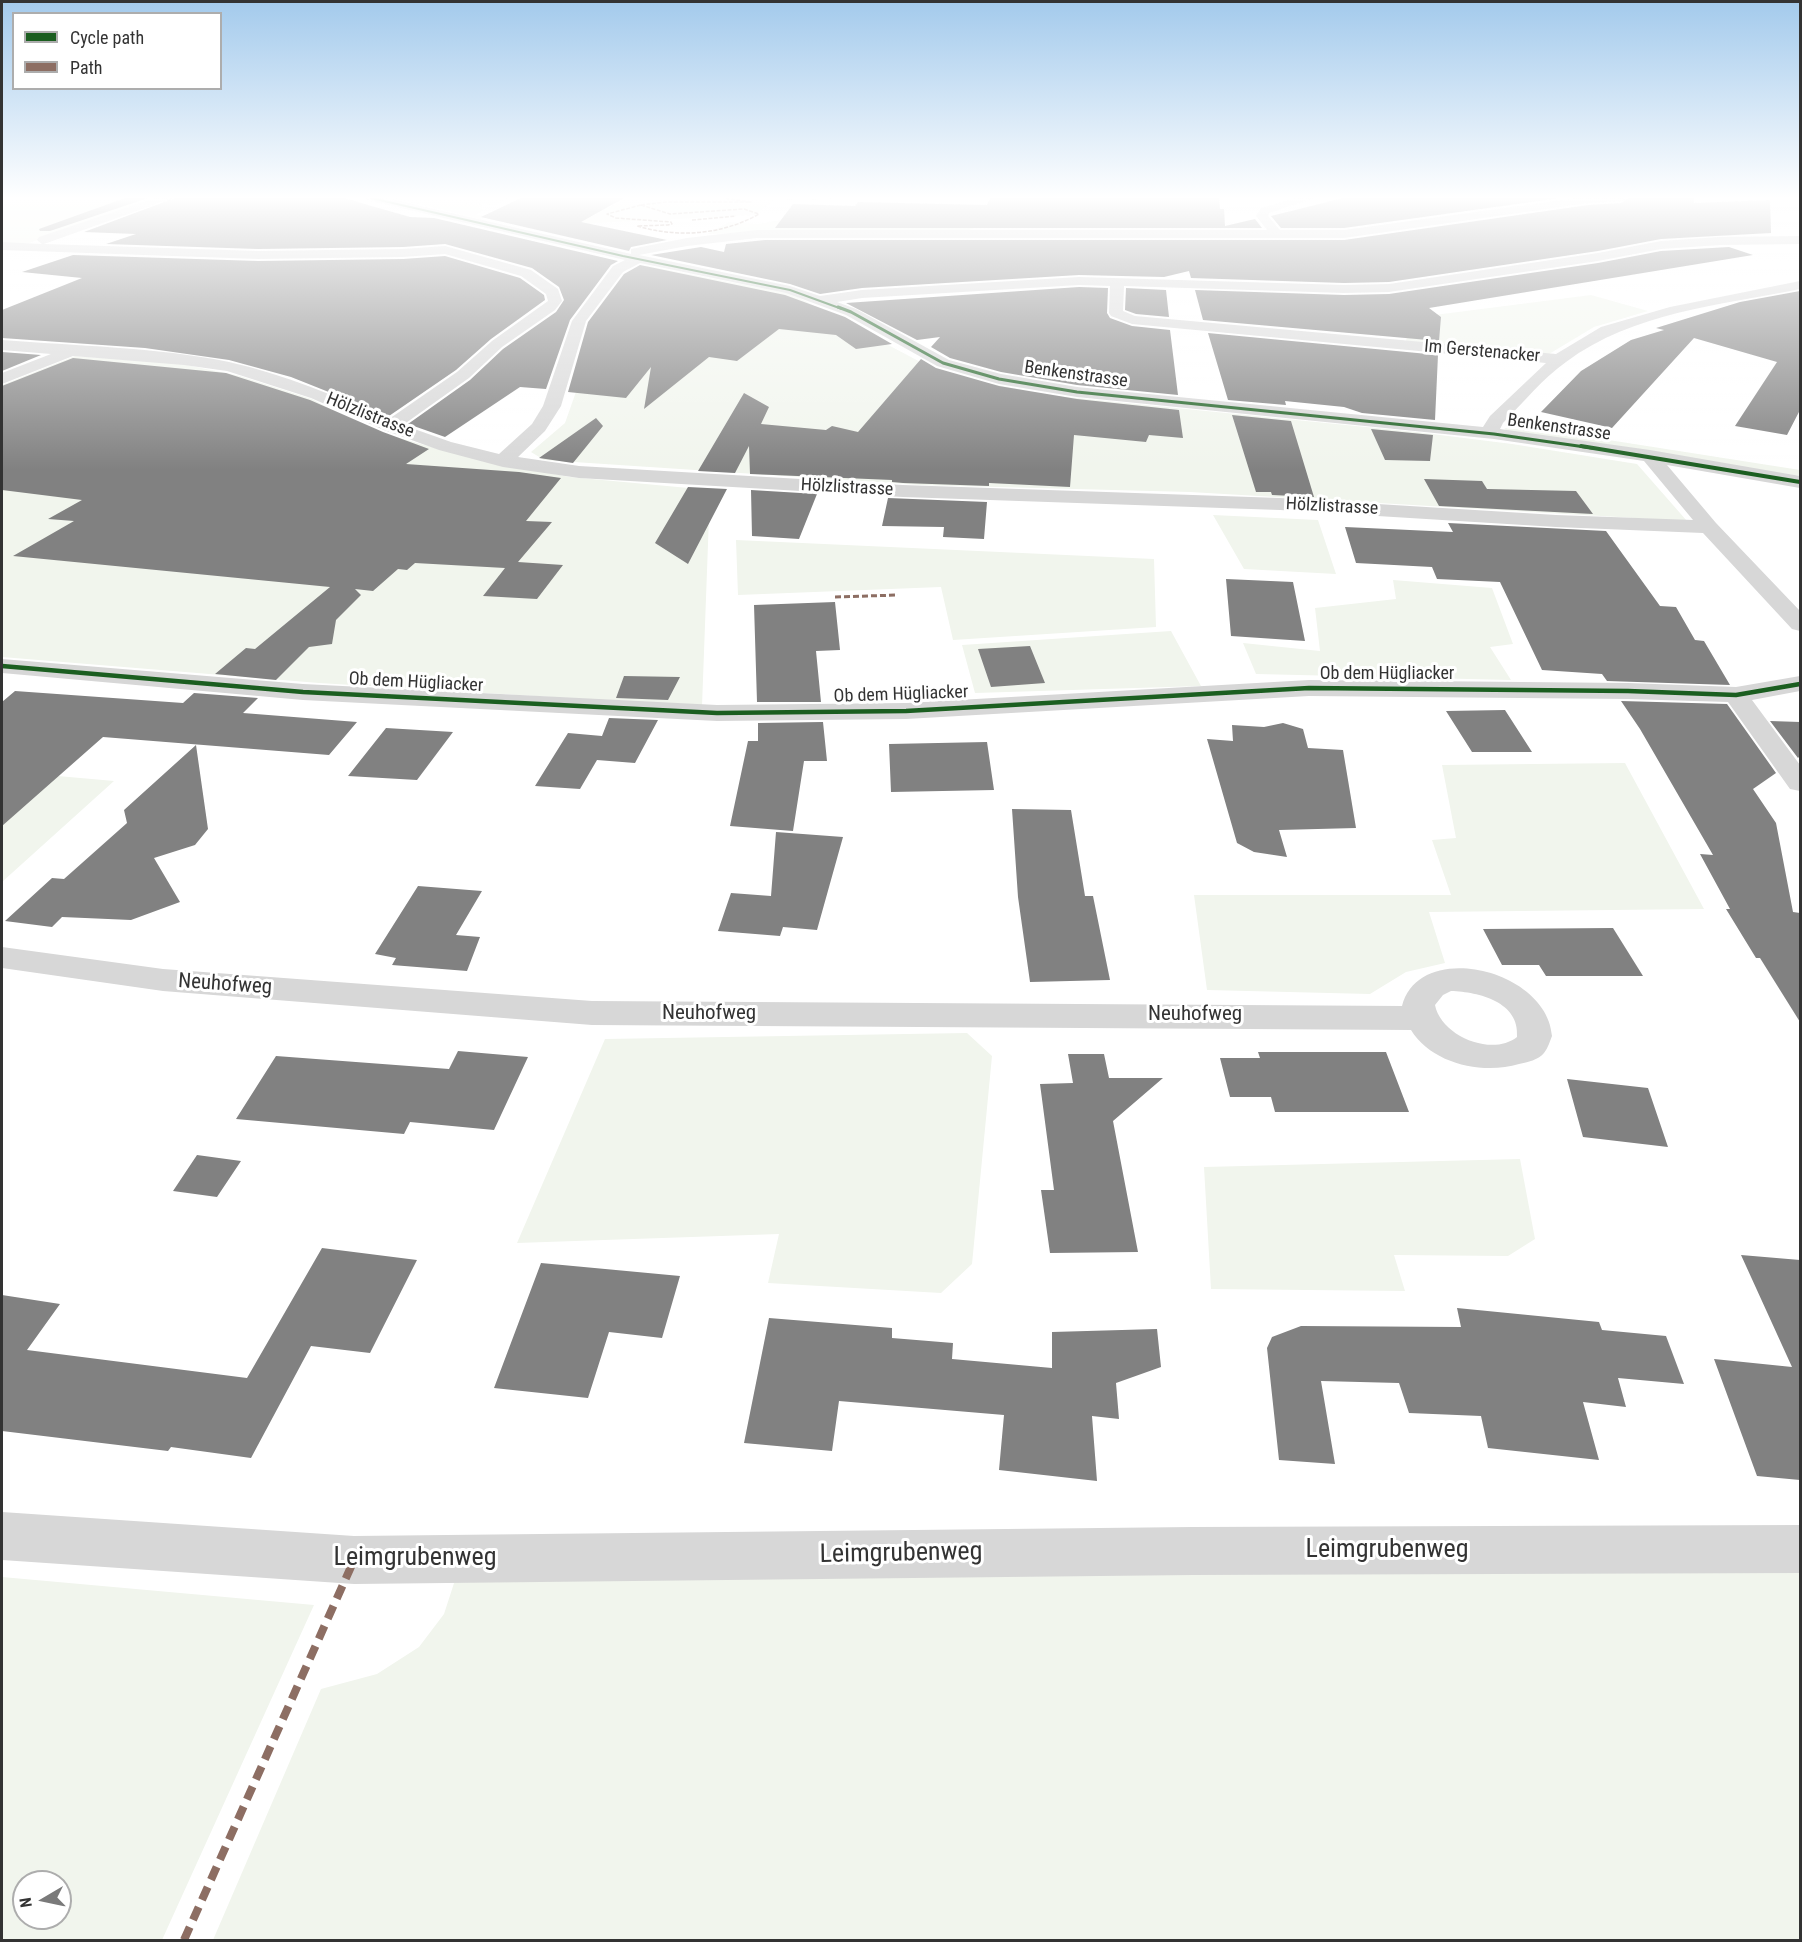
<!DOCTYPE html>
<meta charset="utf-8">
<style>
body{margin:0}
#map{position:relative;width:1802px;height:1942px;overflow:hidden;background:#fff;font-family:"Roboto Condensed",sans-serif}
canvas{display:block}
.frame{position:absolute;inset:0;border:3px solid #333;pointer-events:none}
.legend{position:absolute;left:12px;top:12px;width:210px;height:78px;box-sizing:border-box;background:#fff;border:2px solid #adadad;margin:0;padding:8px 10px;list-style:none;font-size:18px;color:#333}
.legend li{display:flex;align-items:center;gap:12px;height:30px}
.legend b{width:30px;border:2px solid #adadad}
.north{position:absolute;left:12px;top:1870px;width:60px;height:60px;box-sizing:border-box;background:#fff;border:2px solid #adadad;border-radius:50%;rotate:261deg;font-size:16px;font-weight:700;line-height:24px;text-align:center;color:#333}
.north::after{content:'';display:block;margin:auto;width:21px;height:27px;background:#7a7a7a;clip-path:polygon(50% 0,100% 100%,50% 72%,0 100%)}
</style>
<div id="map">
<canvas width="1802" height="1942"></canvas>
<div class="frame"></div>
<ul class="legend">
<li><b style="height:8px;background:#1b5e20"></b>Cycle path</li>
<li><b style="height:8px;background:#8d6e63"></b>Path</li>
</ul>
<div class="north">N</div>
</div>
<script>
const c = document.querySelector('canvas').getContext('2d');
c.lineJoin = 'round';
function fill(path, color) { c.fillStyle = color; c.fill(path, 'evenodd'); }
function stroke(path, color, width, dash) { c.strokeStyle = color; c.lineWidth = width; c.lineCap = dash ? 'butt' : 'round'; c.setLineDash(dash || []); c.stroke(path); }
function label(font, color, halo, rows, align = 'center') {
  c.font = font + ' "Roboto Condensed",sans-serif'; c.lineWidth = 6; c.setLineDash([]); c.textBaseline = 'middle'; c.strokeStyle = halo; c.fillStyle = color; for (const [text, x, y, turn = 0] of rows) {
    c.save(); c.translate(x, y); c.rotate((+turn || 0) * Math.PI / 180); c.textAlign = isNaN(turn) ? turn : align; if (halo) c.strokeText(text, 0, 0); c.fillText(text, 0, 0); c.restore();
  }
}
fill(new Path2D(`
 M 2,198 L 157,198 L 29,243 L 2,243 Z
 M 394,198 L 508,198 L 495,205 L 465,203 L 484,205 L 478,208 L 485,209 L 476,215 L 487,216 L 480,219 Z
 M 626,198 L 833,198 L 825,200 L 775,199 L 755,215 L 596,223 L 552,229 L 559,218 L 591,217 Z
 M 787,219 L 977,227 L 969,230 L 707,234 L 729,222 L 758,224 Z
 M 647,266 L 792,294 L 943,374 L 1046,395 L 1416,432 L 1512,444 L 1637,464 L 1687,521 L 1190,492 L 921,485 L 544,460 L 531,452 L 565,423 L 596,335 Z
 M 1591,295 L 1648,311 L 1594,327 L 1549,354 L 1406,341 L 1411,318 Z
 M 75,356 L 182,364 L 240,376 L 312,399 L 367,429 L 479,460 L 570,477 L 710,490 L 702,706 L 319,683 L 2,657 L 2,385 Z
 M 1506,428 L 1564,433 L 1800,470 L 1800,476 L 1509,431 L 1504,429 Z
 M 1213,515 L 1318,520 L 1336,574 L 1244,569 Z
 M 736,540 L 1154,559 L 1156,627 L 953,640 L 941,587 L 738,595 Z
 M 1393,580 L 1492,588 L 1513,644 L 1490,647 L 1511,680 L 1256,674 L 1243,643 L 1320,651 L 1315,608 L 1396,599 Z
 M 1171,631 L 1201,686 L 975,693 L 962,645 Z
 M 1625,763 L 1704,909 L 1429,912 L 1445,963 L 1406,972 L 1370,994 L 1207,990 L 1194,895 L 1451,895 L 1432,840 L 1456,838 L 1442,765 Z
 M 2,771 L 114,781 L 2,882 Z
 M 967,1033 L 992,1056 L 972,1264 L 941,1293 L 768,1283 L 779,1234 L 517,1243 L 605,1039 Z
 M 1520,1159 L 1535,1239 L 1508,1256 L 1394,1255 L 1405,1291 L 1211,1289 L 1204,1167 Z
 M 1310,1570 L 1800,1570 L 1800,1940 L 213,1940 L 321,1689 L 377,1674 L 419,1647 L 444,1614 L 456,1577 Z
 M 2,1577 L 314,1605 L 162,1940 L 2,1940 ZM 24,1882 L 60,1882 L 60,1918 L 24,1918 Z`), '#f1f5ed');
fill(new Path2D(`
 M 125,198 L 148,198 L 50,231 L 40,231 L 39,229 Z
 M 175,198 L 344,198 L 410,217 L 434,218 L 618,261 L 611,265 L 570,320 L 546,389 L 520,387 L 445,437 L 408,424 L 470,380 L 503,349 L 556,312 L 564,300 L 559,287 L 532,268 L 445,244 L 403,247 L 258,249 L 106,244 L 136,234 L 84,232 Z
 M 521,198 L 624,198 L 581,222 L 667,240 L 631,247 L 629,251 L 481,217 Z
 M 990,198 L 1219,198 L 1220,209 L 1224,209 L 1225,226 L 1255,219 L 1262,228 L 775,228 L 793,204 L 855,206 L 858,202 L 987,205 Z
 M 1343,198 L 1560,198 L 1344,228 L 1281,228 L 1271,216 Z
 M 1629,198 L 1694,198 L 1694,203 L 1770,200 L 1771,233 L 1661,239 L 1598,251 L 1389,282 L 1344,283 L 1191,278 L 1189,271 L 1164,277 L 1079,275 L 862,288 L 820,294 L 790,284 L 651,255 L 701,247 L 724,252 L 726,244 L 765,240 L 1344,240 L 1588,205 L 1621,203 Z
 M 1729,247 L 1753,255 L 1429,308 L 1441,317 L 1439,341 L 1203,320 L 1195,290 L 1344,295 L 1389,294 L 1598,263 L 1661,251 Z
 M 73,255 L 258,261 L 403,259 L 445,256 L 520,278 L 544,295 L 545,300 L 491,339 L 456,370 L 389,416 L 291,377 L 229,360 L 145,348 L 2,338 L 2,310 L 82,278 L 22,272 Z
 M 640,265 L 785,295 L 845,317 L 892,344 L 856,349 L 836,335 L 779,329 L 737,361 L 709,357 L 644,409 L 651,367 L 626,398 L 568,392 L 588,322 L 624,274 Z
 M 1079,287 L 1108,288 L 1107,313 L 1110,318 L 1132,326 L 1170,330 L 1178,395 L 1077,385 L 1001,372 L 950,358 L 931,347 L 940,337 L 917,340 L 846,303 Z
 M 1126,288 L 1166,290 L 1169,317 L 1136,314 L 1125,310 Z
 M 1800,291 L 1800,410 L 1787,435 L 1735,426 L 1777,362 L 1694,338 L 1612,428 L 1541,412 L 1581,371 L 1631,340 L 1664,330 L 1656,328 L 1740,302 Z
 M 1208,333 L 1438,355 L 1435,420 L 1362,413 L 1344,407 L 1285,401 L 1286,405 L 1228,400 Z
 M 2,352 L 41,355 L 2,371 Z
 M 73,358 L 226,373 L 310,400 L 383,432 L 429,449 L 406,464 L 519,472 L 561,478 L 526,521 L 552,522 L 518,562 L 563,565 L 537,599 L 483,596 L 505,568 L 415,563 L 407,570 L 398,569 L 373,591 L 355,589 L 361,595 L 336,620 L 332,644 L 309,647 L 276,680 L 215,674 L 246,648 L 255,649 L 330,587 L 13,556 L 74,521 L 48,519 L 82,500 L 2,490 L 2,386 Z
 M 921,359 L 936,368 L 999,386 L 1077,399 L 1179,410 L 1183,438 L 1149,435 L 1146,442 L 1074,435 L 1070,487 L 989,483 L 989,486 L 903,483 L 892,482 L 892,480 L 750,474 L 749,446 L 735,473 L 698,471 L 744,393 L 769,407 L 761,424 L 826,430 L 832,426 L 858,432 Z
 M 1232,415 L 1291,421 L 1314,497 L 1272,495 L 1271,492 L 1256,492 Z
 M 596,418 L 603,426 L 573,463 L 539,458 Z
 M 1371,429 L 1433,435 L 1430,461 L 1385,460 Z
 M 1424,479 L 1482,481 L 1487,489 L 1576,491 L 1593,514 L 1439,506 Z
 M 688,487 L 727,489 L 688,564 L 655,543 Z
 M 751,490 L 817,494 L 799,539 L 752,536 Z
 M 888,498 L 987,502 L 984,539 L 943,537 L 944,527 L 882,526 Z
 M 1448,523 L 1606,531 L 1660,606 L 1676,607 L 1695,640 L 1704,641 L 1730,685 L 1607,681 L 1602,674 L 1542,670 L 1500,582 L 1437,579 L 1432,567 L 1356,563 L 1345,527 L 1453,532 Z
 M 1226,579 L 1293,582 L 1305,641 L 1231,636 Z
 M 835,602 L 840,650 L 816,651 L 821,702 L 757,702 L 754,605 Z
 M 1030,646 L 1045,683 L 991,687 L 978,649 Z
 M 624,676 L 680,677 L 668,700 L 616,698 Z
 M 15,691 L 183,703 L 194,693 L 258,698 L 243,713 L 357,722 L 329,755 L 103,737 L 2,826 L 2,702 Z
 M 1621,701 L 1727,704 L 1776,773 L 1753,789 L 1776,823 L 1793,912 L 1800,913 L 1800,1022 L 1760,958 L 1756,958 L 1726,909 L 1730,909 L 1700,854 L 1713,855 L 1640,729 Z
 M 1505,710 L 1532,752 L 1472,752 L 1446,711 Z
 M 609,718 L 658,720 L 635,763 L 597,760 L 580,789 L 535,786 L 568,733 L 602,736 Z
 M 1770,721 L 1800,722 L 1800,756 L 1798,758 Z
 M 823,722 L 827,761 L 804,761 L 793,831 L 730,826 L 748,741 L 758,741 L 758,723 Z
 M 1283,723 L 1303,729 L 1308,748 L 1343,750 L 1356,828 L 1279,830 L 1287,857 L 1254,852 L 1237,843 L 1207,739 L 1233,741 L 1232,725 L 1264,727 Z
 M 386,728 L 453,732 L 417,780 L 348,776 Z
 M 987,742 L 994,790 L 891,792 L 889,744 Z
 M 196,745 L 208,829 L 195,845 L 154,858 L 180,902 L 131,920 L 62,917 L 52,927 L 5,921 L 52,878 L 64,879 L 127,823 L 124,810 Z
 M 1012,809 L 1071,810 L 1085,896 L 1093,896 L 1110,980 L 1030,982 L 1018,897 Z
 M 776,832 L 843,837 L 817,930 L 783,927 L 780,936 L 718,931 L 731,893 L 771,896 Z
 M 418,886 L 482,891 L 456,935 L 480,937 L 467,971 L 392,965 L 396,958 L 375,954 Z
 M 1613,928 L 1643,976 L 1546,976 L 1539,965 L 1502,965 L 1483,929 Z
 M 458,1051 L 528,1057 L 494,1130 L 410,1122 L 404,1134 L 236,1119 L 276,1056 L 449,1069 Z
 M 1258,1052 L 1386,1052 L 1409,1112 L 1275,1112 L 1271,1097 L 1230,1097 L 1220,1058 L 1260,1058 Z
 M 1068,1054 L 1104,1054 L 1109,1078 L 1163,1078 L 1113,1121 L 1138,1252 L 1050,1253 L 1041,1190 L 1054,1190 L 1040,1084 L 1073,1083 Z
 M 1567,1079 L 1648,1088 L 1668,1147 L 1583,1137 Z
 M 197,1155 L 241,1161 L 217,1197 L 173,1191 Z
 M 322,1248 L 417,1260 L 370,1353 L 311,1346 L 251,1458 L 171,1447 L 168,1451 L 2,1431 L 2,1295 L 60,1304 L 27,1350 L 247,1378 Z
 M 1741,1255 L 1800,1260 L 1800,1480 L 1757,1476 L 1714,1359 L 1792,1367 Z
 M 541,1263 L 680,1276 L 662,1338 L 609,1332 L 588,1398 L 494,1388 Z
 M 1457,1308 L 1599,1322 L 1602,1330 L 1666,1336 L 1684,1384 L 1618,1378 L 1626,1407 L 1583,1402 L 1599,1460 L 1488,1448 L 1481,1416 L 1409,1413 L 1399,1383 L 1321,1381 L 1335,1464 L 1279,1460 L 1267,1348 L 1272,1337 L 1301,1326 L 1461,1327 Z
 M 769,1318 L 892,1328 L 892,1338 L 953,1343 L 952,1359 L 1052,1368 L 1052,1332 L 1157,1329 L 1161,1367 L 1116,1383 L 1119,1419 L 1092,1416 L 1097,1481 L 999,1470 L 1004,1415 L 839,1401 L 832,1451 L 744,1443 Z`), '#818181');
fill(new Path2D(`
 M 155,198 L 173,198 L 44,244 L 258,251 L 403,249 L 445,246 L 531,270 L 558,289 L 562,301 L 555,310 L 502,347 L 469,378 L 403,425 L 451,442 L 499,454 L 532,424 L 543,406 L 572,321 L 613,266 L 625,260 L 371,201 L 365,198 L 386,198 L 631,254 L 631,249 L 687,238 L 757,230 L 1267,230 L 1256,216 L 1261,208 L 1296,198 L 1315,198 L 1269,213 L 1268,216 L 1280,230 L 1344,230 L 1577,198 L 1627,198 L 1621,201 L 1588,203 L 1344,238 L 757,238 L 687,246 L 639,255 L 790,286 L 820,296 L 862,290 L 1079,277 L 1344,285 L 1389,284 L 1598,253 L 1661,241 L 1720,237 L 1800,236 L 1800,244 L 1720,245 L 1661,249 L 1598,261 L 1389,292 L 1344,293 L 1124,286 L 1123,311 L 1135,316 L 1556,354 L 1601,327 L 1670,307 L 1800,281 L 1800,289 C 1721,305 1633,312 1566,362 C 1543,378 1523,403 1503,423 L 1500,429 L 1650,450 L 1800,476 L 1800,488 L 1667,465 L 1716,523 L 1800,611 L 1800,631 L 1792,629 L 1703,533 L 1556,527 L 1280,510 L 903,497 L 579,478 L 503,467 L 439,450 L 384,430 L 311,398 L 227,371 L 184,365 L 73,356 L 2,384 L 2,373 L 51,354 L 2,350 L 2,340 C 76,346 156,347 229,362 C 284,374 337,397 389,419 L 457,372 L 492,341 L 548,301 L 546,294 L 521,276 L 445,254 L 403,257 L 258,259 L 2,250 L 2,242 L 42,244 L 37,240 L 39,237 ZM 640,263 L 786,293 L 846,315 L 937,366 L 999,384 L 1077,397 L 1494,439 L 1644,461 L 1693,520 L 1556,515 L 1280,498 L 903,485 L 579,466 L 518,457 L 545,431 L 561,406 L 586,321 L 623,272 ZM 1079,285 L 1110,286 L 1109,313 L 1111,316 L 1132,324 L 1546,363 L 1490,416 L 1483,427 L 1077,387 L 1001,374 L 949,360 L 856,309 L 837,302 L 862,298 Z
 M 2,659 L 303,684 L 717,705 L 906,703 L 1309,680 L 1628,683 L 1736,687 L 1800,676 L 1800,691 L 1752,700 L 1800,765 L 1800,791 L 1790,789 L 1728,702 L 1628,699 L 1309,696 L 906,719 L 717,721 L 303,700 L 2,673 Z
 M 2,947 L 163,969 L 592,1001 L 1402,1006 C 1419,939 1547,969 1552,1036 C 1550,1041 1548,1048 1544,1053 C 1538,1060 1528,1062 1519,1064 C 1483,1075 1432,1064 1411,1030 L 592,1025 L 163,991 L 2,968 ZM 1451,991 C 1479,992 1520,1002 1517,1037 C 1492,1057 1441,1036 1435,1005 L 1443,995 Z
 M 2,1512 L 354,1536 L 1193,1527 L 1800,1525 L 1800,1573 L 1193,1575 L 354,1584 L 2,1560 Z`), '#d7d7d7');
stroke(new Path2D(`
 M 641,205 L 670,214 L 744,209 L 759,214 C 722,235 678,238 637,226 L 668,225 L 672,224 L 671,222 L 616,218 L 607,214 Z
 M 641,205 L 666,202 L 751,202 L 723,198
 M 692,220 L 736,216`), '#8d6e63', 1.5, [4, 1.5]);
stroke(new Path2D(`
 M 835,597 L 898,595`), '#8d6e63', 3, [6, 3]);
stroke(new Path2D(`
 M 184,1940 L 354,1560`), '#8d6e63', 8, [14, 8]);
stroke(new Path2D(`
 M 371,198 L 623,256 L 790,290 L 842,309`), '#1b5e20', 2);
stroke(new Path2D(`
 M 838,307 L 851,312 L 943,363 L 999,379 L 1077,392 L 1494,434 L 1592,448`), '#1b5e20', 3);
stroke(new Path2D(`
 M 1581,446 L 1800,482`), '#1b5e20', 4);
stroke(new Path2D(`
 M 2,666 L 303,692 L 717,713 L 906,711 L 1309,688 L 1628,691 L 1736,695 L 1800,684`), '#1b5e20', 4.5);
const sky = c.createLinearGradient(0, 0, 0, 470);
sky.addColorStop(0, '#a3caec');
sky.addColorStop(0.42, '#fff');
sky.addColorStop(1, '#ffffff00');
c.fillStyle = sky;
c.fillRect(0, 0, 1802, 470);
label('18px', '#333', '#fff', [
 ["Im Gerstenacker",1482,352,5],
 ["Benkenstrasse",1076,375,8],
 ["Hölzlistrasse",370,416,22],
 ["Benkenstrasse",1559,428,8],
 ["Hölzlistrasse",847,488,3],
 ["Hölzlistrasse",1332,507,3],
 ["Ob dem Hügliacker",1387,674],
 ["Ob dem Hügliacker",416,683,3],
 ["Ob dem Hügliacker",901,695,-2]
]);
label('21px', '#333', '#fff', [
 ["Neuhofweg",225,985,4],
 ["Neuhofweg",709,1014],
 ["Neuhofweg",1195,1015]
]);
label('26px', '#333', '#fff', [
 ["Leimgrubenweg",1387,1550],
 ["Leimgrubenweg",901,1554,-1],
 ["Leimgrubenweg",415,1558]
]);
</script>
